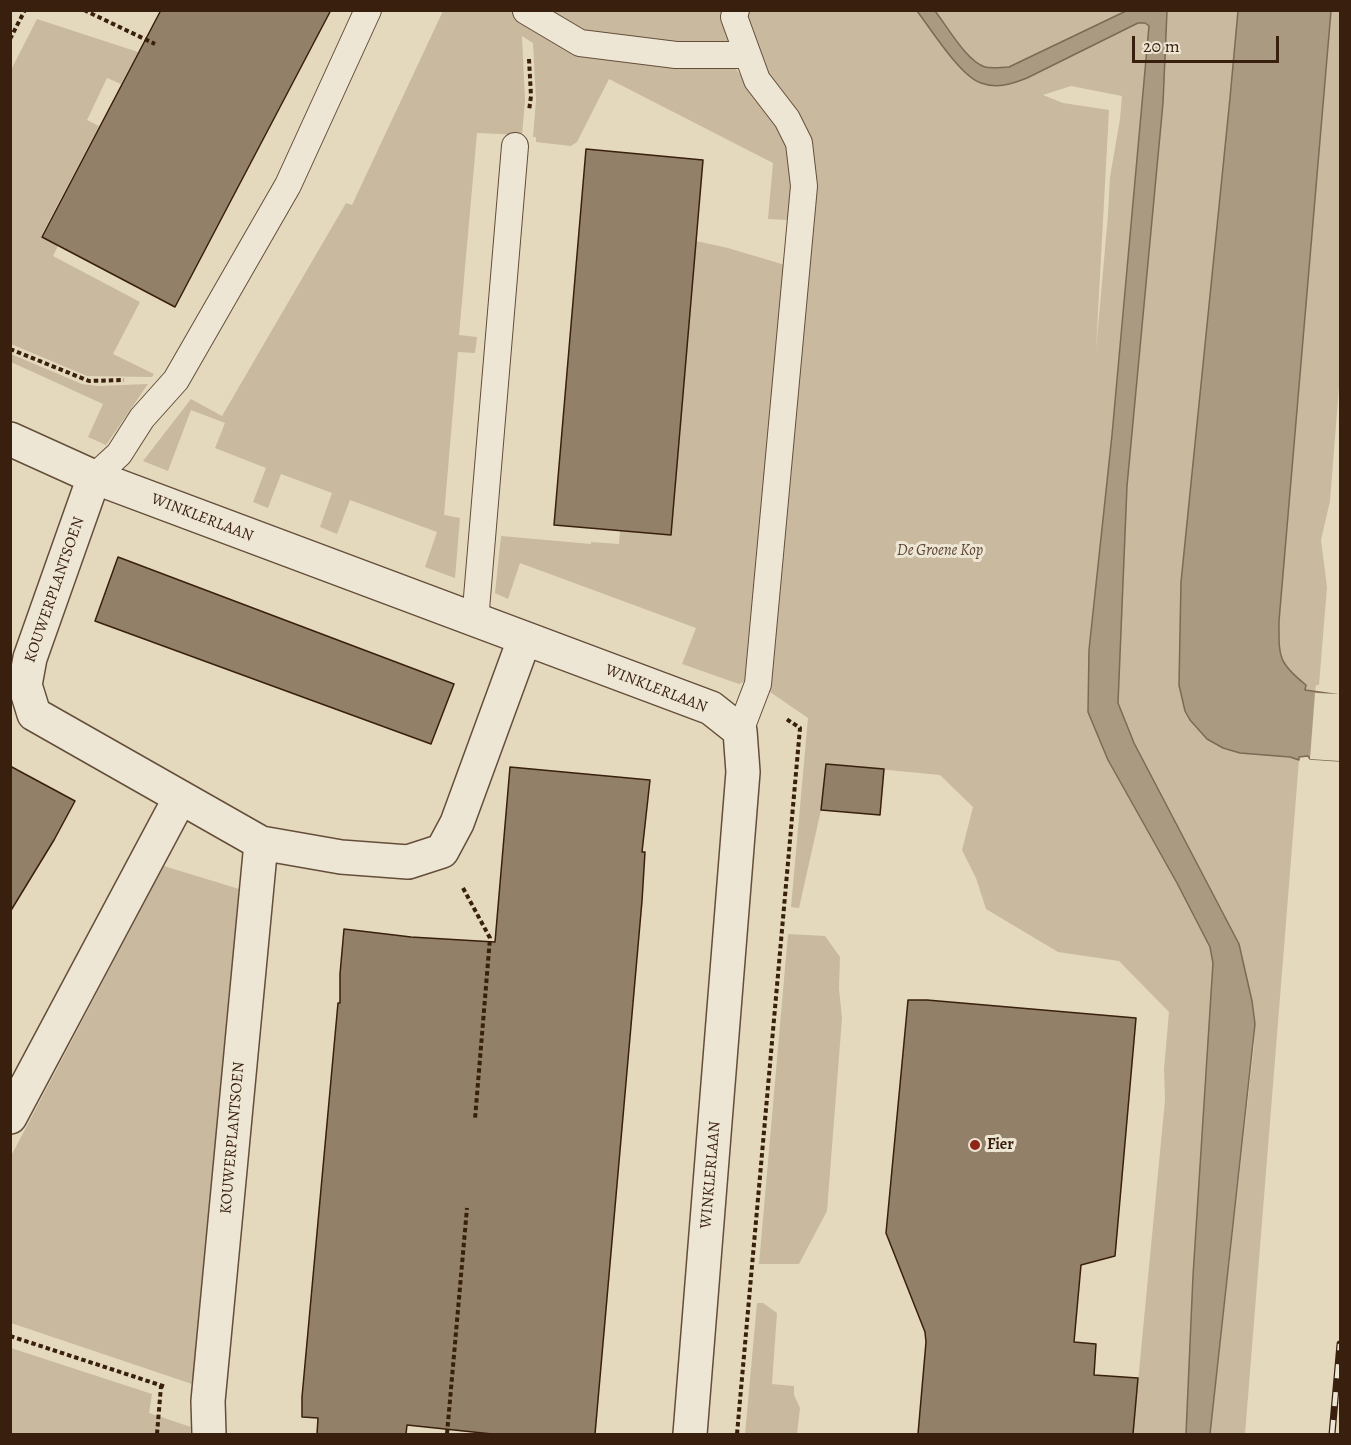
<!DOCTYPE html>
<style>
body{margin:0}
#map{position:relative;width:1351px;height:1445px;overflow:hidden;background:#e5d9bd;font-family:Alegreya,serif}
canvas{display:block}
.frame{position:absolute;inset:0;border:12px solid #391f0e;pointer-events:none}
.scale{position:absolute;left:1132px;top:36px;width:147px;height:27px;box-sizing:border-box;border:3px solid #391f0e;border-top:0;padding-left:8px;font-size:18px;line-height:21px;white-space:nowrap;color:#391f0e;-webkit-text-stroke:4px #eee6d4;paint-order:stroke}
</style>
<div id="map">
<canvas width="1351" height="1445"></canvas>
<div class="frame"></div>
<div class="scale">20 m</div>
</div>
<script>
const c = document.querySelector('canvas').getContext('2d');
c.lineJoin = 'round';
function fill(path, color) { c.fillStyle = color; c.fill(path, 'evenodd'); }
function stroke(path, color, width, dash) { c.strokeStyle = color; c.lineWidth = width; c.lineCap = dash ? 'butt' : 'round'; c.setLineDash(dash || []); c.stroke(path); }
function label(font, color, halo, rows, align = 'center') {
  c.font = font + ' Alegreya,serif'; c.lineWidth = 6; c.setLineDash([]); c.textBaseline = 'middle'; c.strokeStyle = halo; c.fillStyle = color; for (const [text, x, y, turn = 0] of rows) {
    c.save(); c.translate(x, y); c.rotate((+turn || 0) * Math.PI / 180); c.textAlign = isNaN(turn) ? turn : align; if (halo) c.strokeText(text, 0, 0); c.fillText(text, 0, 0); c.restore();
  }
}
fill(new Path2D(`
 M 443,11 L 926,11 L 967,67 L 1012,84 L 1138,23 L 1145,23 L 1149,26 L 1112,435 L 1089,650 L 1088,711 L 1108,760 L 1177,883 L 1210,947 L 1213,963 L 1193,1276 L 1186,1434 L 1133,1434 L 1165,1100 L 1164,1069 L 1169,1012 L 1119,961 L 1058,952 L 986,909 L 976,878 L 962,850 L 973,807 L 940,775 L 826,764 L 821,810 L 799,908 L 791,907 L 808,718 L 770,692 L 815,176 L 801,120 L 768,73 L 755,49 L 662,65 L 736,69 C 750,89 781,123 787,146 C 793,170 790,196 788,220 L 768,219 L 773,163 L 609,79 L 577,142 L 571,146 L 536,142 L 536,137 L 533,137 L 536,100 L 533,43 L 522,36 L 525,101 L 522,135 L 477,133 L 459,335 L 477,337 L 475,353 L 458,352 L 444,515 L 460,518 L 455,578 L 425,567 L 437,532 L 350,500 L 337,534 L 320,527 L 332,493 L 281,474 L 268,508 L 253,502 L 266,468 L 215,448 L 225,423 L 191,410 L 168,471 L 143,461 L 191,399 L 222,416 L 346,203 L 352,205 ZM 1071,86 L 1122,96 L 1120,119 L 1110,177 L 1108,215 L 1096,350 L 1109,110 L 1063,103 L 1043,95 Z
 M 935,11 L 1126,11 L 1009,67 C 1002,67 992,69 985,67 C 967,62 947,26 935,11 Z
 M 1167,11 L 1238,11 L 1181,641 C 1180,675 1175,702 1199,730 C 1206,737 1214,746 1225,749 C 1245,754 1269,754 1290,757 L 1299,760 L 1245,1434 L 1210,1434 L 1254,1045 L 1255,1024 L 1252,1001 L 1239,944 L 1134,743 L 1118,703 L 1127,486 L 1163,103 Z
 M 1331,11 L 1340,11 L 1340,374 L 1330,501 L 1321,540 L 1327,587 L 1319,685 L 1316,685 L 1315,693 L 1305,690 L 1306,685 C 1277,662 1279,656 1279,621 Z
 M 37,19 L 138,52 L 121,84 L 107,78 L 87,120 L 99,126 L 41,236 L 58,246 L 53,256 L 140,302 L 113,354 L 154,374 L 152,377 L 87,376 L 11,344 L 11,70 Z
 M 696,241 L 728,248 L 785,265 L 748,680 L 739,684 L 682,664 L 696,628 L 520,563 L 508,599 L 495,593 L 501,536 L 591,544 L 591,542 L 619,544 L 620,531 L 671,534 Z
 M 11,354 L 82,384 L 98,386 L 148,384 L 106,445 L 88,437 L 103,404 L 11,362 Z
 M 164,866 L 239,889 L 195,1385 L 11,1323 L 11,1156 Z
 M 788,934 L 825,936 L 840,957 L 839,989 L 842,1018 L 827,1211 L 799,1264 L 759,1264 Z
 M 757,1303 L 763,1303 L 777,1313 L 772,1384 L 794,1386 L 794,1395 L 800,1408 L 797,1434 L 745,1434 Z
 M 11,1348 L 152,1394 L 149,1413 L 191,1427 L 190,1434 L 11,1434 Z`), '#c8b99f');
const water = new Path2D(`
 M 917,11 L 935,11 C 947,26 967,62 985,67 C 992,69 1002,67 1009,67 L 1126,11 L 1167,11 L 1163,103 L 1127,486 L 1118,703 L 1134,743 L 1239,944 L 1252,1001 L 1255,1024 L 1210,1434 L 1186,1434 L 1193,1276 L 1213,963 L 1210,947 L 1177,883 L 1108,760 L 1088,712 L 1089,650 L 1112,435 L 1149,26 L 1145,23 L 1138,23 L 1027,78 C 1012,84 997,89 981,83 C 960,76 931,29 917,11 Z
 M 1238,11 L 1331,11 L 1279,621 C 1279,656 1277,662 1306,685 L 1305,690 L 1340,695 L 1340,761 L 1310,759 L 1308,756 L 1299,757 L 1299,760 L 1290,757 L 1240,753 L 1223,748 L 1207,739 L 1190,720 L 1185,711 L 1179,685 L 1181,582 L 1230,98 Z`);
fill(water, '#ab9a82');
stroke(water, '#7d6954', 1.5);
fill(new Path2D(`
 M 1315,693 L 1340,694 L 1340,761 L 1310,759 Z`), '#e5d9bd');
const building = new Path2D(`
 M 161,10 L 331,10 L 175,307 L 42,237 Z
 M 586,149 L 703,160 L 671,535 L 554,525 Z
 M 118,557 L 454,684 L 431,744 L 95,621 Z
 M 826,764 L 884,769 L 880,815 L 821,810 Z
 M 10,766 L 75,801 L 54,840 L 10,912 Z
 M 510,767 L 650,780 L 642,852 L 645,852 L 642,901 L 595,1434 L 492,1434 L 407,1425 L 406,1434 L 317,1434 L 318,1418 L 302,1417 L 302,1397 L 338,1003 L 340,1003 L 340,974 L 344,929 L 411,937 L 495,942 Z
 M 908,1000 L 927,1000 L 1136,1018 L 1115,1256 L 1081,1265 L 1074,1342 L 1096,1344 L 1094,1375 L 1138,1378 L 1133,1434 L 918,1434 L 926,1342 L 925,1332 L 886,1233 Z`);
fill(building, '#928069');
stroke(building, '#391f0e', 1.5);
const service = new Path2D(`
 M 736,10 L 734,17 L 757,80 L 787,119 L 799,143 L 804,186 L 758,684 L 740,731
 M 526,11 L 580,43 L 676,55 L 746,55
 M 94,477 L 119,454 L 142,418 L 176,380 L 288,185 L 368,10
 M 475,621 L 515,146`);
const minor = new Path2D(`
 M 10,439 L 94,477 L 711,708 L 740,731 L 743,772 L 690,1434
 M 94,477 L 30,658 L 25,685 L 34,714 L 261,843 L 341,857 L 408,862 L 442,851 L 457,823 L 524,640
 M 10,1117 L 180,798
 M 209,1434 L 208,1401 L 261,843`);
stroke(service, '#644e3a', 28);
stroke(minor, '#644e3a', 36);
stroke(new Path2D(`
 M 84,10 L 155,44
 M 10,39 L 25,10
 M 529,59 L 531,96 L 529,111
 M 10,349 L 89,381 L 124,380
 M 463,888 L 490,938 L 475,1119
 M 10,1336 L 166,1387
 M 157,1434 L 161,1386
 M 447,1434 L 467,1208
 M 737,1434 L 800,728 L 785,718`), '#391f0e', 4, [4.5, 3]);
stroke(service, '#eee6d4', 26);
stroke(minor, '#eee6d4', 33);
const rail = new Path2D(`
 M 1332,1434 L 1340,1344`);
stroke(rail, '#391f0e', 7);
stroke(rail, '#eee6d4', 4.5, [14]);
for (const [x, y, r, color] of [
 [975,1145,6,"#8f2418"]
]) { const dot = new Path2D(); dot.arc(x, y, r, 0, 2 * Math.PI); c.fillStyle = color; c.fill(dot); stroke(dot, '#eee6d4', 2); }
label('16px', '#391f0e', '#eee6d4', [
 ["WINKLERLAAN",202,518,21],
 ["KOUWERPLANTSOEN",55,590,-71],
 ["WINKLERLAAN",656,689,21],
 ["KOUWERPLANTSOEN",233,1138,-85],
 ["WINKLERLAAN",711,1175,-85]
]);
label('italic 16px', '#5d4632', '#eee6d4', [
 ["De Groene Kop",940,551]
]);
label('bold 16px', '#391f0e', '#eee6d4', [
 ["Fier",987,1145]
], 'left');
</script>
